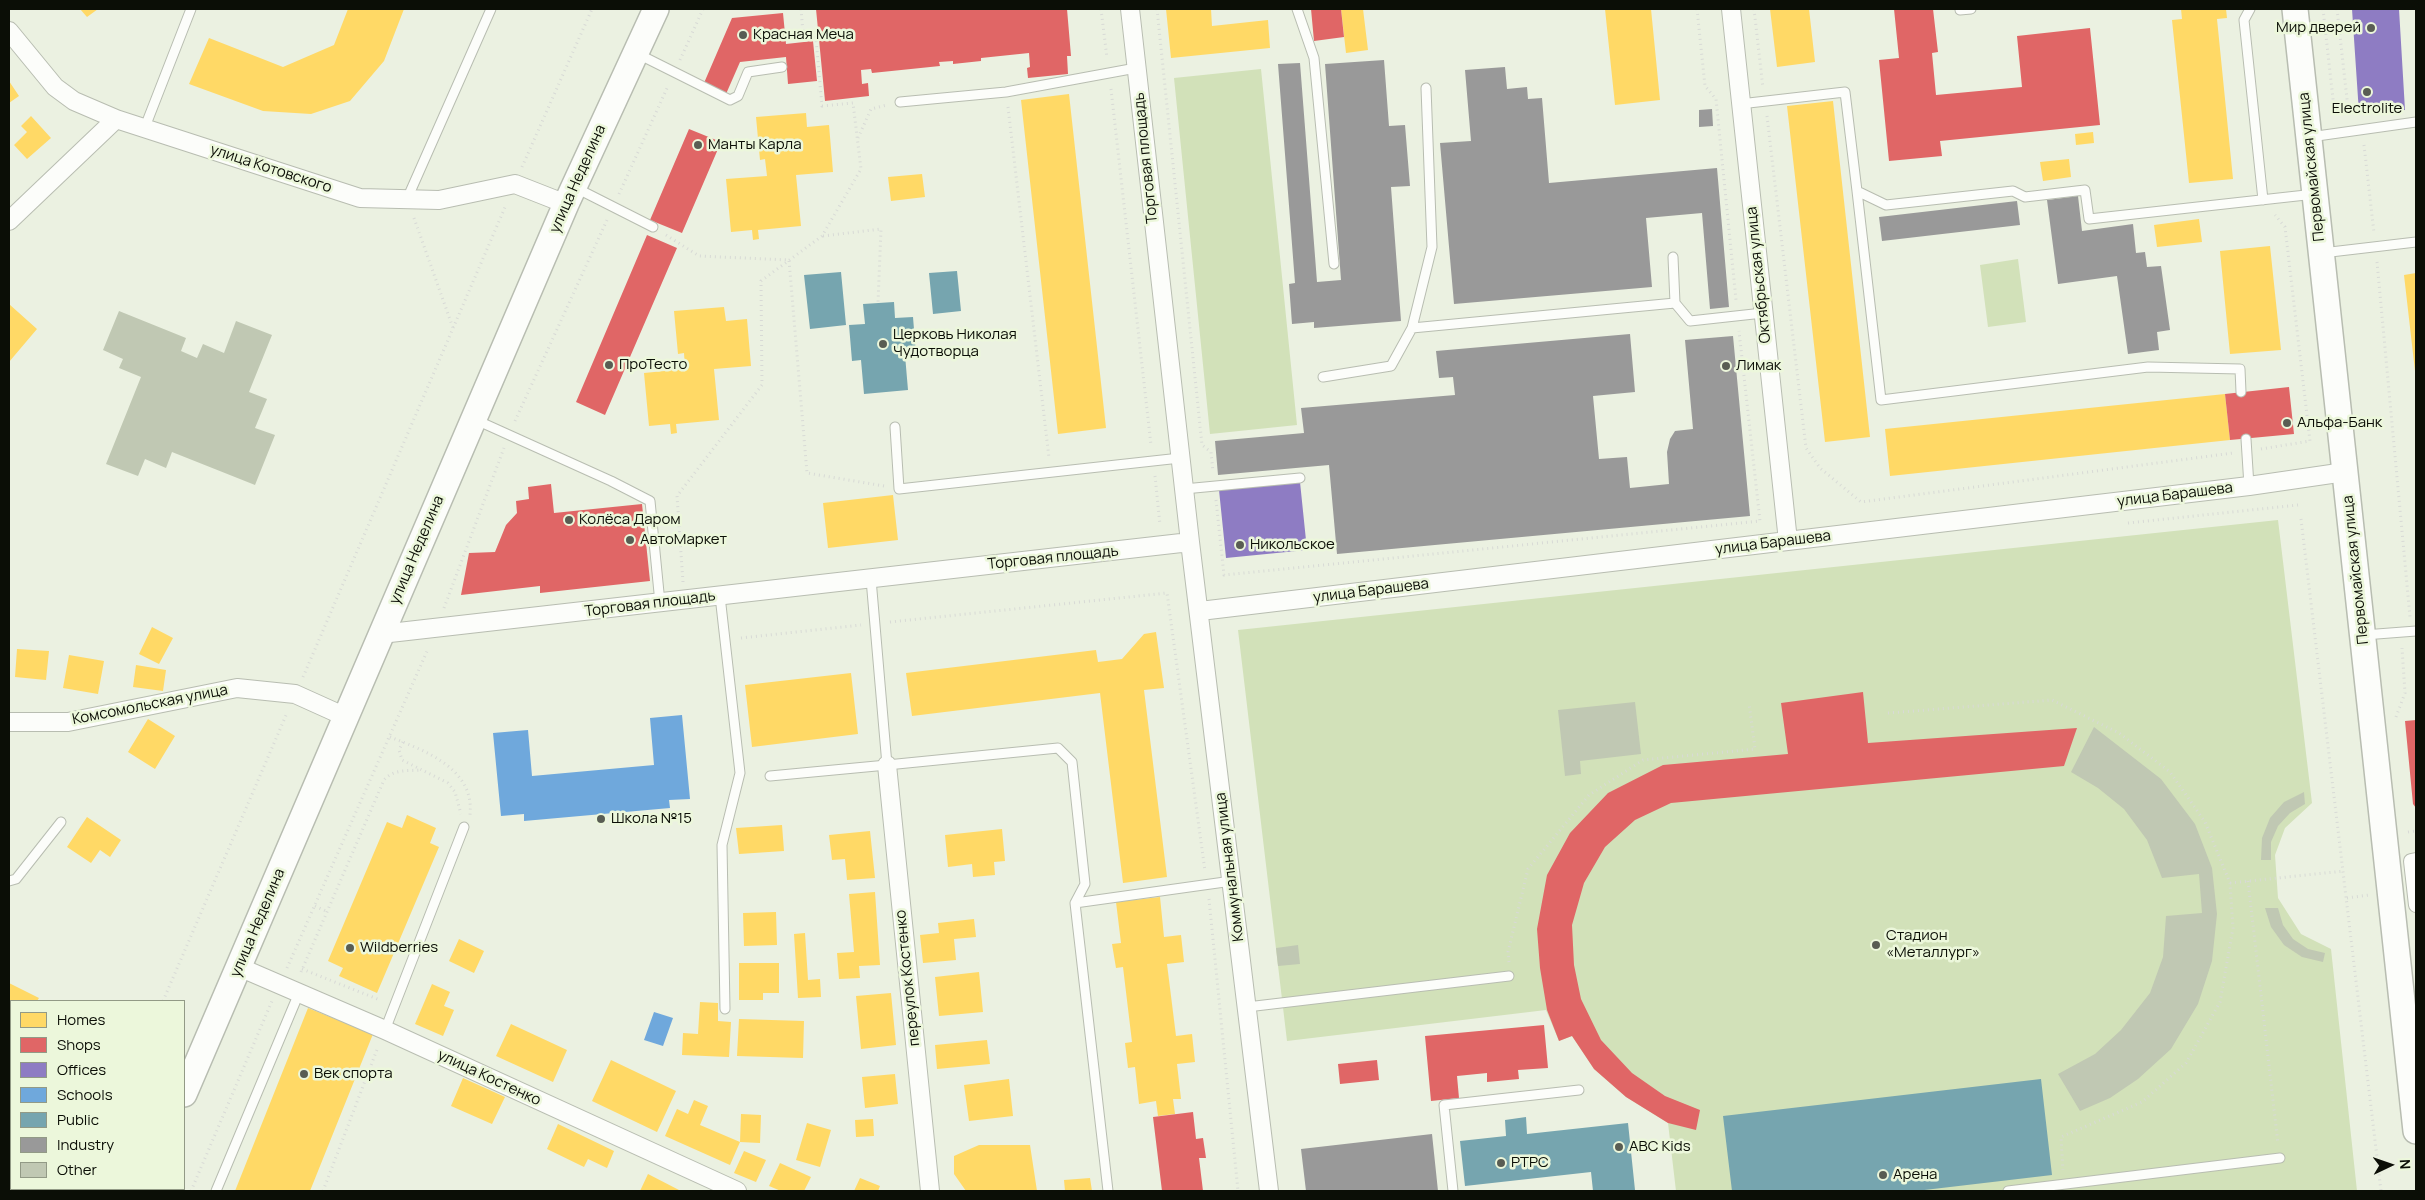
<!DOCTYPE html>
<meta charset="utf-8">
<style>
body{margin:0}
#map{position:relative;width:2425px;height:1200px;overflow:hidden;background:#ebf1e1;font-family:Manrope,sans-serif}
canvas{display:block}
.frame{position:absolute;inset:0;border:10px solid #0b0e06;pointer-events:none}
.legend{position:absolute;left:10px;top:1000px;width:175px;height:190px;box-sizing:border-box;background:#ecf7db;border:1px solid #929a86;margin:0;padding:6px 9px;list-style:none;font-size:15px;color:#0b0e06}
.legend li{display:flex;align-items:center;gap:10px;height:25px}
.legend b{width:25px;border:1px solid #929a86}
.north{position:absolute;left:2365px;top:1140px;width:50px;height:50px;-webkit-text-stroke:4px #ecf7db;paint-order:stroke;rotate:87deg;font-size:14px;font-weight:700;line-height:20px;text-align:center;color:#0b0e06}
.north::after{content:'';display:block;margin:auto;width:18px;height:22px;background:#0b0e06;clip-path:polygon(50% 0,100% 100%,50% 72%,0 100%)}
</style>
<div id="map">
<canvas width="2425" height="1200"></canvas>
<div class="frame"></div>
<ul class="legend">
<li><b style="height:14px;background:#ffd966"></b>Homes</li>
<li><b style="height:14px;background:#e06666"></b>Shops</li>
<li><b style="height:14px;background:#8e7cc3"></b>Offices</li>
<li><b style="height:14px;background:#6fa8dc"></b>Schools</li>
<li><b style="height:14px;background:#76a5af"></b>Public</li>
<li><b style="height:14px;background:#999"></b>Industry</li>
<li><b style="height:14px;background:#c0c8b3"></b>Other</li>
</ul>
<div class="north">N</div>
</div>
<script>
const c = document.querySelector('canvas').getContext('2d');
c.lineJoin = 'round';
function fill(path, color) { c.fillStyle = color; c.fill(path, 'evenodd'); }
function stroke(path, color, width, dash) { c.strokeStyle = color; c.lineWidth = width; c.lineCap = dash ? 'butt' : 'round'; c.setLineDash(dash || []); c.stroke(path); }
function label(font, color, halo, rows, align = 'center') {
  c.font = font + ' Manrope,sans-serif'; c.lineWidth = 5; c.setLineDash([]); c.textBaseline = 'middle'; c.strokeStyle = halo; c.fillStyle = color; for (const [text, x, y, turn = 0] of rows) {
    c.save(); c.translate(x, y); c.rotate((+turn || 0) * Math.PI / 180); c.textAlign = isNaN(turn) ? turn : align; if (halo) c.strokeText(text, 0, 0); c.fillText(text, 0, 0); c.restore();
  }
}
fill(new Path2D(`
 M 1261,69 L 1297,425 L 1210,434 L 1174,78 Z
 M 2018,259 L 2026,322 L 1988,327 L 1980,265 Z
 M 2278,520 L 2312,803 L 2285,828 L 2275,855 L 2278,898 L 2301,934 L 2331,949 L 2357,1191 L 1676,1191 L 1668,1123 L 1626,1097 L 1594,1069 L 1572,1036 L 1559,1041 L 1546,1010 L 1287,1041 L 1238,630 Z`), '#d2e1b9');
fill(new Path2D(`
 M 80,9 L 98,9 L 87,17 Z
 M 348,9 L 404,9 L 384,61 L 350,101 L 311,114 L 263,111 L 189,84 L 209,38 L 283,67 L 334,45 Z
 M 1166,9 L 1211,9 L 1212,26 L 1268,20 L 1270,48 L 1171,58 Z
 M 1341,9 L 1363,9 L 1368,50 L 1346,53 Z
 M 1605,9 L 1651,9 L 1660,100 L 1615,105 Z
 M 1770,9 L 1809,9 L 1815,62 L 1777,67 Z
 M 2181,9 L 2226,9 L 2227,18 L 2217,19 L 2233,179 L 2189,183 L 2172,20 L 2182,19 Z
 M 9,81 L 19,96 L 9,103 Z
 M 1069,94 L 1106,428 L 1058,434 L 1021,100 Z
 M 1833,101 L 1870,437 L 1825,442 L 1787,106 Z
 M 806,113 L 807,127 L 829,125 L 833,172 L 796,175 L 801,226 L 758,230 L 759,239 L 753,240 L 752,230 L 731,232 L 726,179 L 767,176 L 765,159 L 760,160 L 756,117 Z
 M 31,116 L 51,138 L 27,159 L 14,145 L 27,132 L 21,126 Z
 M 2093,132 L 2094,143 L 2076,145 L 2075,134 Z
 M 2069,159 L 2071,177 L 2043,181 L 2040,162 Z
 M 922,174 L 925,197 L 891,201 L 888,177 Z
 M 2199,219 L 2202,242 L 2157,247 L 2154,225 Z
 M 2270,246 L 2281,350 L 2230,354 L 2220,251 Z
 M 2416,273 L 2416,371 L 2415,371 L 2404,275 Z
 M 9,304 L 37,329 L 9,362 Z
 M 724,307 L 726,321 L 747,319 L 751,366 L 714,369 L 719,420 L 676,424 L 677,433 L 671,434 L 670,424 L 649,426 L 644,373 L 685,369 L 684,353 L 678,354 L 674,311 Z
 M 2225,394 L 2230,440 L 1890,476 L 1885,429 Z
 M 893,495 L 898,540 L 828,548 L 823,503 Z
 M 152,627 L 173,638 L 159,664 L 139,654 Z
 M 1156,632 L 1164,688 L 1144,690 L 1167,877 L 1123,883 L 1100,693 L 912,716 L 906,673 L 1096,650 L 1098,662 L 1122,659 L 1144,634 Z
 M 17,649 L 49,651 L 46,680 L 15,677 Z
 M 69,655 L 104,661 L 98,694 L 63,688 Z
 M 136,665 L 166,670 L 163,691 L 133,687 Z
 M 851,673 L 858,734 L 752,747 L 745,685 Z
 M 148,719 L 175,736 L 155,769 L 128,752 Z
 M 407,815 L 436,828 L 430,843 L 439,847 L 377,993 L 339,976 L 343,968 L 328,961 L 387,822 L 402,828 Z
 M 87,817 L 121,840 L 110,857 L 100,850 L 91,863 L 67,847 Z
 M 782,825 L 784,851 L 739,854 L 736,828 Z
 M 1002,829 L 1005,861 L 994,862 L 995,875 L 973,877 L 972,864 L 948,867 L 945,835 Z
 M 870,831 L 875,878 L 847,880 L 845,859 L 832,860 L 829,835 Z
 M 875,892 L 880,965 L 859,966 L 860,978 L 839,979 L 837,953 L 854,952 L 849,894 Z
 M 1160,897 L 1164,937 L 1181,935 L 1184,962 L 1167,964 L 1176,1036 L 1192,1034 L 1195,1062 L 1177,1064 L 1181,1099 L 1173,1099 L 1175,1114 L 1158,1116 L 1156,1101 L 1139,1104 L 1135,1067 L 1128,1068 L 1125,1043 L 1132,1042 L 1123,967 L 1116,968 L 1112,944 L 1121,943 L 1116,902 Z
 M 776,912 L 777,945 L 744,946 L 743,913 Z
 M 974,919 L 976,937 L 954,939 L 956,960 L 923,963 L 920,935 L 939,933 L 938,923 Z
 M 805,933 L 808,980 L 820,979 L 821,997 L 798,998 L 794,934 Z
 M 459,939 L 484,951 L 474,973 L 449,961 Z
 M 739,963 L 779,963 L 779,993 L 763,993 L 763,1000 L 739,1000 Z
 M 979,972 L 983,1012 L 939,1016 L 935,977 Z
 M 9,983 L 39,998 L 37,1001 L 11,1001 L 11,1054 L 9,1059 Z
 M 432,984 L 450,992 L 444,1006 L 454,1010 L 443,1036 L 415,1024 Z
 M 891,993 L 896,1045 L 861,1049 L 856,996 Z
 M 700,1002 L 718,1003 L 718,1021 L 731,1022 L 729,1057 L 682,1055 L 683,1033 L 698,1034 Z
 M 308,1008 L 373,1034 L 310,1191 L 235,1191 Z
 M 739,1019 L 804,1021 L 803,1058 L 737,1056 Z
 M 511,1024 L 567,1050 L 553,1082 L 496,1056 Z
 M 987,1040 L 990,1064 L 937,1069 L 935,1045 Z
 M 611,1060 L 676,1091 L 657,1132 L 592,1101 Z
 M 895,1074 L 898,1104 L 865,1108 L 862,1077 Z
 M 463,1078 L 505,1097 L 492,1124 L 451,1106 Z
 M 1009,1079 L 1013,1116 L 969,1121 L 964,1085 Z
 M 694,1100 L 708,1106 L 700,1125 L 740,1142 L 730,1165 L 665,1136 L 677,1109 L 688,1114 Z
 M 741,1114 L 761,1115 L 760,1143 L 740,1142 Z
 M 873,1119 L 874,1136 L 856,1137 L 855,1120 Z
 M 807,1123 L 831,1130 L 820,1167 L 796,1160 Z
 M 558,1124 L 614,1151 L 607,1168 L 588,1159 L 584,1167 L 547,1149 Z
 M 979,1145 L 1030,1145 L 1037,1191 L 966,1191 L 954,1174 L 954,1156 Z
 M 744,1151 L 766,1160 L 756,1182 L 734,1173 Z
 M 780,1163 L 811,1177 L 804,1191 L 781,1191 L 769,1186 Z
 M 648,1174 L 679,1190 L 679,1191 L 640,1191 Z
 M 860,1178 L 880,1186 L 878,1191 L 854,1191 Z
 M 1090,1178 L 1092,1191 L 1065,1191 L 1064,1180 Z`), '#ffd966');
fill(new Path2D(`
 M 816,9 L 1067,9 L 1071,56 L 1067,56 L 1068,74 L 1028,78 L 1027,68 L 1030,67 L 1029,53 L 981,58 L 981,61 L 953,64 L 953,61 L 939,62 L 940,66 L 872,73 L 871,69 L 861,70 L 862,84 L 868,83 L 869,96 L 825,101 Z
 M 1311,9 L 1341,9 L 1344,37 L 1314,41 Z
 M 1894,9 L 1933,9 L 1938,52 L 1932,53 L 1936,95 L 2022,87 L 2017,36 L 2090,28 L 2100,125 L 1940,141 L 1942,156 L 1889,161 L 1879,60 L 1899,58 Z
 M 783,13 L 786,44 L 813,41 L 817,81 L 788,84 L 786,57 L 740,62 L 726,94 L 704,83 L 732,18 Z
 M 689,129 L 721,142 L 682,233 L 650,220 Z
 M 647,235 L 677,248 L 605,415 L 576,402 Z
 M 2289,387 L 2294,434 L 2230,440 L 2225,394 Z
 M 551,484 L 554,513 L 642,504 L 650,581 L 540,593 L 540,586 L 461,595 L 469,553 L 495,552 L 506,525 L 517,513 L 516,501 L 529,499 L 528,487 Z
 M 1863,692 L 1868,743 L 2077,728 L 2064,766 L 1671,803 L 1635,820 L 1605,847 L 1584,883 L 1572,925 L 1574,965 L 1581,999 L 1601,1040 L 1632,1073 L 1665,1096 L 1700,1110 L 1696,1130 L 1668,1123 L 1626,1097 L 1594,1069 L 1572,1036 L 1559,1041 L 1547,1010 L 1540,968 L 1537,929 L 1547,875 L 1570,833 L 1608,793 L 1663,765 L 1788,754 L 1781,703 Z
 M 2416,720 L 2416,808 L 2413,804 L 2405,721 Z
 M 1544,1025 L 1548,1068 L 1518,1070 L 1519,1079 L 1487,1082 L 1487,1073 L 1457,1076 L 1459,1098 L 1431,1101 L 1425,1036 Z
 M 1377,1060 L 1379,1080 L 1340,1084 L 1338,1064 Z
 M 1193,1112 L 1196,1139 L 1203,1138 L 1206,1158 L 1199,1158 L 1203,1191 L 1162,1191 L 1153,1117 Z`), '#e06666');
fill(new Path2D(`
 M 2352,9 L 2399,9 L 2405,110 L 2359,113 Z
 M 1300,482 L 1307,550 L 1226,558 L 1219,490 Z`), '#8e7cc3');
fill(new Path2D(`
 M 682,715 L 690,799 L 669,800 L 670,808 L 524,821 L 524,814 L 501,816 L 493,733 L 528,730 L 532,776 L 654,765 L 650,718 Z
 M 654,1012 L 673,1018 L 663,1046 L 644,1040 Z`), '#6fa8dc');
fill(new Path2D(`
 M 957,271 L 961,311 L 933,314 L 929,273 Z
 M 841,272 L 846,325 L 810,329 L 804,275 Z
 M 894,302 L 895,318 L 913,317 L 916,354 L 905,355 L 908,390 L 864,394 L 861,360 L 852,361 L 849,325 L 865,324 L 863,304 Z
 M 2041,1079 L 2052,1175 L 1916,1191 L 1732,1191 L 1723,1116 Z
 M 1526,1117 L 1527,1134 L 1628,1123 L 1635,1190 L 1593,1191 L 1591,1172 L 1465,1186 L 1460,1141 L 1506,1136 L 1505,1120 Z`), '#76a5af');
fill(new Path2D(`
 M 1384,60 L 1389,126 L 1405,125 L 1410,186 L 1391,187 L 1401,321 L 1314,328 L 1314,322 L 1292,324 L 1289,284 L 1295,283 L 1278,64 L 1300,63 L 1317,282 L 1341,280 L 1325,64 Z
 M 1505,67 L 1507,89 L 1527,87 L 1528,99 L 1542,98 L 1549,183 L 1717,168 L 1729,307 L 1710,309 L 1702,213 L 1646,218 L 1652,287 L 1454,304 L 1440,143 L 1471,141 L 1465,70 Z
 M 1712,109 L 1713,126 L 1699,127 L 1699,110 Z
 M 2078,196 L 2082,231 L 2133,224 L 2136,253 L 2145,252 L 2147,267 L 2161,266 L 2170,330 L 2157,332 L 2159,350 L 2128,354 L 2117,276 L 2058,284 L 2047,200 Z
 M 2017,201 L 2020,225 L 1882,241 L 1879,217 Z
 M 1630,334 L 1635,392 L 1593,396 L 1599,459 L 1627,457 L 1630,488 L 1669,484 L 1667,452 L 1670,439 L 1675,431 L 1693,429 L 1685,340 L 1733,336 L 1750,516 L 1337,554 L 1329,465 L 1218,475 L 1215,441 L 1304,433 L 1301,408 L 1455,395 L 1453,377 L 1439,378 L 1436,351 Z
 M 1432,1134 L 1438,1191 L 1306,1191 L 1301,1149 Z`), '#999');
fill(new Path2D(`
 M 119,311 L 186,338 L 181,351 L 197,358 L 203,344 L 224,353 L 236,321 L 272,335 L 249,392 L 267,399 L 255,428 L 275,435 L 255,485 L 172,452 L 166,468 L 145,459 L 138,476 L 106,464 L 141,377 L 119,368 L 123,359 L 103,350 Z
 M 1635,702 L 1641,754 L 1580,761 L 1581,774 L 1565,776 L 1558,710 Z
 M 2094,727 L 2161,779 L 2195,824 L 2212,868 L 2217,914 L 2212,961 L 2198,1004 L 2171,1049 L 2138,1079 L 2110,1098 L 2080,1111 L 2058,1074 L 2095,1054 L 2121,1030 L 2150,993 L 2163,957 L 2166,916 L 2202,913 L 2199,874 L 2162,878 L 2147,840 L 2124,809 L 2098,788 L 2071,772 Z
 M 2304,792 L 2305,804 L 2290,813 L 2278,826 L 2271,842 L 2271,860 L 2261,860 L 2262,838 L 2270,818 L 2284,802 Z
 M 2265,908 L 2278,908 L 2283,925 L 2293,939 L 2308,949 L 2325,953 L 2323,962 L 2302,957 L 2284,945 L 2271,927 Z
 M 1298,945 L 1300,964 L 1278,966 L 1276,948 Z`), '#c0c8b3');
const service = new Path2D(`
 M 1297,9 L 1314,58 L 1334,264
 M 2250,9 L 2244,20 L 2263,200
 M 1960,10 L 1971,9
 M 638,54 L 730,100 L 738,96 L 748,72 L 782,67
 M 900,102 L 1006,92 L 1136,68
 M 1740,104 L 1845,92 L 1857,191 L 1886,205 L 2013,191 L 2025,197 L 2085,190 L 2089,219 L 2315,194
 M 145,127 L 191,9
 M 2310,137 L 2416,122
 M 574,187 L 653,227
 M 1857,191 L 1881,400 L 2148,367 L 2240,369 L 2241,392
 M 407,199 L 491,9
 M 2322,253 L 2416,242
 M 1673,257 L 1675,303
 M 1412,328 L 1432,247 L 1426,88
 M 1323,377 L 1391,366 L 1412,328 L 1675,303 L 1690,321 L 1763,313
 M 476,420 L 611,481 L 650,501 L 660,603
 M 895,427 L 899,489 L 1180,458
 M 2246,439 L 2249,486
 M 1184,489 L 1300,478
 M 720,596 L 740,773 L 722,845 L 725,1009
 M 2364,635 L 2416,631
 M 887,765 L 1058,748 L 1072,762 L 1085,884 L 1075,903 L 1108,1191
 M 770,776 L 887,765 L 871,579
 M 9,881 L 16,879 L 61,822
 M 1075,903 L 1232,881
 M 1247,1007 L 1509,976
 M 385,1030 L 464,827
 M 9,1142 L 11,1137
 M 216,1191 L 299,993
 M 1453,1191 L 1444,1105 L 1579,1090
 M 2008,1191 L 2280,1158`);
const pedestrian = new Path2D(`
 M 2416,860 L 2411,861 L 2416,905`);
const minor = new Path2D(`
 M 1731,9 L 1788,541
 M 9,31 L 55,87 L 74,101 L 116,119 L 360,198 L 439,200 L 515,184 L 566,204
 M 9,221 L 116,119
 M 1190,542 L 1269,1191
 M 1200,611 L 2249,486 L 2345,472
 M 381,634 L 1190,542 L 1130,9
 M 9,722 L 68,722 L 237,688 L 295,694 L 346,717
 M 887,765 L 930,1191
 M 239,967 L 385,1030 L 737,1191`);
const secondary = new Path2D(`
 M 2295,9 L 2416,1131
 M 184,1094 L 566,204 L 656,9
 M 141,1191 L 142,1189`);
stroke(service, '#b8bdb1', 11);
stroke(pedestrian, '#b8bdb1', 16);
stroke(minor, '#b8bdb1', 20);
stroke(secondary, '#b8bdb1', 28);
stroke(new Path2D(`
 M 1101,9 L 1107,58
 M 1157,9 L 1202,445 L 1211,452 L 1213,472
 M 1697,9 L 1705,86 L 1716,99 L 1736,300
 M 1754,9 L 1763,88
 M 2323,9 L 2335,117
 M 2337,9 L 2349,117
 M 680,60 L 703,9
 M 1111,89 L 1151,445
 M 1008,107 L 1049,458
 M 1767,116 L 1806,448 L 1820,468 L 1861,502 L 2233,453
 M 858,138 L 871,109 L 887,105
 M 2364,145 L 2374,233
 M 522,167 L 592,9
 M 619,194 L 668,86
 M 414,218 L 453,328
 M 666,235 L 699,256 L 789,260 L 807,473 L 884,486
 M 823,236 L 881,229 L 878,303
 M 2377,262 L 2410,617
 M 515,421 L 607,220
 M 2261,449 L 2310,441 L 2285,227 L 2275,215
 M 1155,476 L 1160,525
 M 1216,500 L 1224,575 L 1760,521 L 1739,331
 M 2301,519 L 2381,1191
 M 2128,523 L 2298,505
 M 683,582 L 677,496 L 762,385 L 761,281 L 822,236 L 861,169 L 853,103 L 822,106 L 816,39 L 803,32 L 801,9
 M 444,608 L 504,448
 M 890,622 L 1167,593 L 1205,871
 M 741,638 L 861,625
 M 303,677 L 506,205
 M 1888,713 L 2052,700 L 2119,733 L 2170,772 L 2205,822 L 2230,883 L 2233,928 L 2220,1002 L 2186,1063 L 2142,1102 L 2061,1137 L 2063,1170
 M 2396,717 L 2405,693 L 2402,648
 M 390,737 C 426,751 475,769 470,815
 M 403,742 L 399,750 L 402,760 L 448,783 L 455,792 L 461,814
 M 2408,832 L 2416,831
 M 2248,881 L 2278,1144
 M 2230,883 L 2344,871
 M 2347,898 L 2369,895
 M 1209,899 L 1238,1191
 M 315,906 L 328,912
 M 1509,962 L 1508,952 L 1528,869 L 1589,795 L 1643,760 L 1755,749 L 1749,703
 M 287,968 L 428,649
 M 302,969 L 380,1000
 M 301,972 L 384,780 C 393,769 408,771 421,770
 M 163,1001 L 287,713
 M 81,1191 L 82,1189
 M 191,1191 L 272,1001
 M 323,1191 L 378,1047`), '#d8dad6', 3, [1, 4]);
stroke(service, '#fcfdfa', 9);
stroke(pedestrian, '#fcfdfa', 14);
stroke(minor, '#fcfdfa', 18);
stroke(secondary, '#fcfdfa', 25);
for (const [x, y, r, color] of [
 [2371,28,5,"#595d53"],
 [743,35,5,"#595d53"],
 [2367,92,5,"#595d53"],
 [698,145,5,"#595d53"],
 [883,344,5,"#595d53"],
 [609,365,5,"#595d53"],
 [1726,366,5,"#595d53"],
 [2287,423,5,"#595d53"],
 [569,520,5,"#595d53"],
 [630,540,5,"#595d53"],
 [1240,545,5,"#595d53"],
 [601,819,5,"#595d53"],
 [1876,945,5,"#595d53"],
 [350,948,5,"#595d53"],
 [304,1074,5,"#595d53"],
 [1619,1147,5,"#595d53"],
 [1501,1163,5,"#595d53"],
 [1883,1175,5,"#595d53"]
]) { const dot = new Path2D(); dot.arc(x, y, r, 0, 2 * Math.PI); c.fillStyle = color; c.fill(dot); stroke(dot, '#ecf7db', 2); }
label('15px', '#0b0e06', '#ecf7db', [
 ["Мир дверей",2361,28,"right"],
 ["Красная Меча",753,35],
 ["Electrolite",2367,109,"center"],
 ["Манты Карла",708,145],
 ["Церковь Николая",893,335],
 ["Чудотворца",893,352],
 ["ПроТесто",619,365],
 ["Лимак",1736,366],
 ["Альфа-Банк",2297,423],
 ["Колёса Даром",579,520],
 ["АвтоМаркет",640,540],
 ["Никольское",1250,545],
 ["Школа №15",611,819],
 ["Стадион",1886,936],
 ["«Металлург»",1886,953],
 ["Wildberries",360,948],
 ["Век спорта",314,1074],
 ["ABC Kids",1629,1147],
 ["РТРС",1511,1163],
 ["Арена",1893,1175]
], 'left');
label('15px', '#0b0e06', '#ecf7db', [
 ["Торговая площадь",1146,158,-96],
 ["Первомайская улица",2312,167,-96],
 ["улица Котовского",271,169,18],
 ["улица Неделина",578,179,-66],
 ["Октябрьская улица",1759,275,-96],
 ["улица Барашева",2175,495,-7],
 ["улица Барашева",1773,543,-7],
 ["улица Неделина",417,550,-67],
 ["Торговая площадь",1053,558,-6],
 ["Первомайская улица",2356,570,-96],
 ["улица Барашева",1371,591,-7],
 ["Торговая площадь",650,604,-7],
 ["Комсомольская улица",150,705,-11],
 ["Коммунальная улица",1230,867,-97],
 ["улица Неделина",258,923,-67],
 ["переулок Костенко",908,978,-96],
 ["улица Костенко",489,1078,25]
]);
</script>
